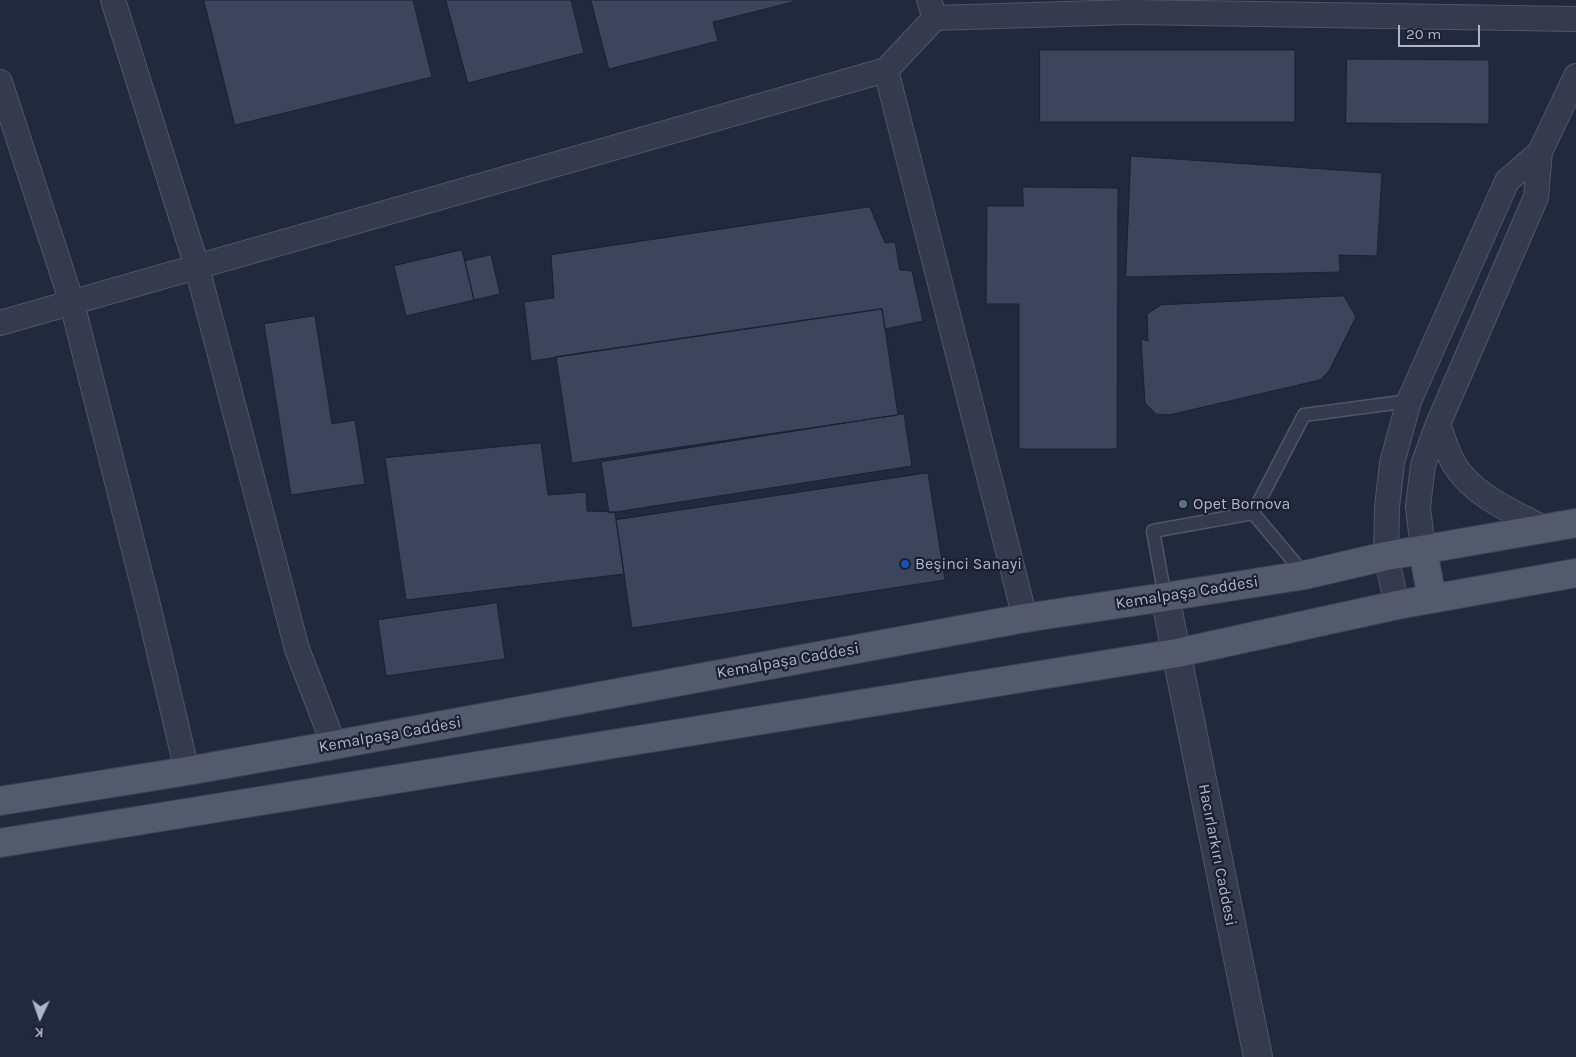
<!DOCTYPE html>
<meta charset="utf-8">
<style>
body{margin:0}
#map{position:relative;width:1576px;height:1057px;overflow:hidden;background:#21293c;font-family:Karla,sans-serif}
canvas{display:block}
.north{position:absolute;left:15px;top:992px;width:50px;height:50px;-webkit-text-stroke:4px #1a2030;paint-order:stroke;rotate:183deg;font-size:14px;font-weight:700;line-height:20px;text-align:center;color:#b0b6c8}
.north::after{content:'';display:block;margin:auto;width:18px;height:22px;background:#b0b6c8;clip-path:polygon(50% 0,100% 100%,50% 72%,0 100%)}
.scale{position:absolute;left:1398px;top:25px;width:82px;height:22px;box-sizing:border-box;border:2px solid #b0b6c8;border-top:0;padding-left:6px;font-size:15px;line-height:18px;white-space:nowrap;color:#b0b6c8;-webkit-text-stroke:4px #1a2030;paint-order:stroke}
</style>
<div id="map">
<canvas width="1576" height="1057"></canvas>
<div class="north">K</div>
<div class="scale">20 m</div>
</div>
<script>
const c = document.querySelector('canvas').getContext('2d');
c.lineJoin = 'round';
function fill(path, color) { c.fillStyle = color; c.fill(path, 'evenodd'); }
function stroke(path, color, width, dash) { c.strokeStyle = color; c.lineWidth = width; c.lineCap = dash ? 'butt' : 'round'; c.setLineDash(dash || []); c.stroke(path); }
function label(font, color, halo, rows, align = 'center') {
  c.font = font + ' Karla,sans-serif'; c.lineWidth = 4.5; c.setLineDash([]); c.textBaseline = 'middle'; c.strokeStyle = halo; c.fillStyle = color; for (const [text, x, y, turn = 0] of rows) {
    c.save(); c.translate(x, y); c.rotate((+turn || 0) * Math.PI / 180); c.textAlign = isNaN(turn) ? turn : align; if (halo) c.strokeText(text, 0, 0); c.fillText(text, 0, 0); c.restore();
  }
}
const building = new Path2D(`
 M 204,0 L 413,0 L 432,77 L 235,125 Z
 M 446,0 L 571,0 L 584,53 L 468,83 Z
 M 591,0 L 793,0 L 793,2 L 713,22 L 718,41 L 609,69 Z
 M 1040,50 L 1295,50 L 1295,122 L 1040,122 Z
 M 1347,59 L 1489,60 L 1489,124 L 1346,123 Z
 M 1131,156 L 1382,173 L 1377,256 L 1339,255 L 1340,272 L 1126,277 Z
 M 1023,187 L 1118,188 L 1117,449 L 1019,449 L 1019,304 L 986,304 L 987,206 L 1023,206 Z
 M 870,207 L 885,243 L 895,242 L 900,270 L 912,271 L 923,321 L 885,329 L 882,309 L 531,361 L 524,302 L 554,298 L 551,255 Z
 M 462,250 L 474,300 L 406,316 L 394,266 Z
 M 491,255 L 500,294 L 474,300 L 465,261 Z
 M 1344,296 L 1356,317 L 1329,371 L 1320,380 L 1169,415 L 1156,414 L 1145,403 L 1141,339 L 1148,341 L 1147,314 L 1161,305 Z
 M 882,309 L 898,415 L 572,463 L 556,357 Z
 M 315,316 L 332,424 L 355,420 L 365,484 L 291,495 L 264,324 Z
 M 904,414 L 912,466 L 609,513 L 601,462 Z
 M 541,443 L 548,495 L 586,492 L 587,511 L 615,512 L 624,574 L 406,600 L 385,458 Z
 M 928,473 L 945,580 L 632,628 L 616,520 Z
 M 497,603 L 505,659 L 386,676 L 378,620 Z`);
fill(building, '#3d455c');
stroke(building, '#1c2232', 1);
const service = new Path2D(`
 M 1253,513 L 1304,415 L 1409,401
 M 1253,513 L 1305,575
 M 1165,597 L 1153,531 L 1253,513`);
const minor = new Path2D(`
 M 113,0 L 197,267 L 297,649 L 334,745
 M 935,18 L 1130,12 L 1576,19
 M 886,70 L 1025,618
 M 0,82 L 72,303 L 149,609 L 187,771
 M 0,323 L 886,70 L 935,18 L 929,0
 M 1438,424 C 1443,437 1447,452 1454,464 C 1473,496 1514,512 1545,529
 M 1423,550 L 1418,507 L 1423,465 L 1438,424 L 1536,197 L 1540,152 L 1576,76
 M 1397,605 L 1386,556 L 1387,507 L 1392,463 L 1409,401 L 1507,181 L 1540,152`);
const tertiary = new Path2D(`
 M 1165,597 L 1258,1057`);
const primary = new Path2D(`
 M 1423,550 L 1432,599
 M 0,801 L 187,771 L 334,745 L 1025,618 L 1165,597 L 1305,575 L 1386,556 L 1576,523
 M 0,843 L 1177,653 L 1397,605 L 1576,573`);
stroke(service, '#505667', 15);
stroke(minor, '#505667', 26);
stroke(tertiary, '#505667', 30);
stroke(primary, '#3e4455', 30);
stroke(service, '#353b4c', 12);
stroke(minor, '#353b4c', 24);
stroke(tertiary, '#353b4c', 28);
stroke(primary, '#535a6c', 28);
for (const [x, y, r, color] of [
 [1183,504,5,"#5c6f8a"],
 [905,564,5,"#1a4fb4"]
]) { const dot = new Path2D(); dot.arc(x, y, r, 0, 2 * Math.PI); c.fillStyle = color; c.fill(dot); stroke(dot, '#1a2030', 2); }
label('16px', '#b0b6c8', '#1a2030', [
 ["Opet Bornova",1193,504],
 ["Beşinci Sanayi",915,564]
], 'left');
label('16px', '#b0b6c8', '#1a2030', [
 ["Kemalpaşa Caddesi",1187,593,-9],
 ["Kemalpaşa Caddesi",788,661,-10],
 ["Kemalpaşa Caddesi",390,735,-10],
 ["Hacırlarkırı Caddesi",1217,855,79]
]);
</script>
